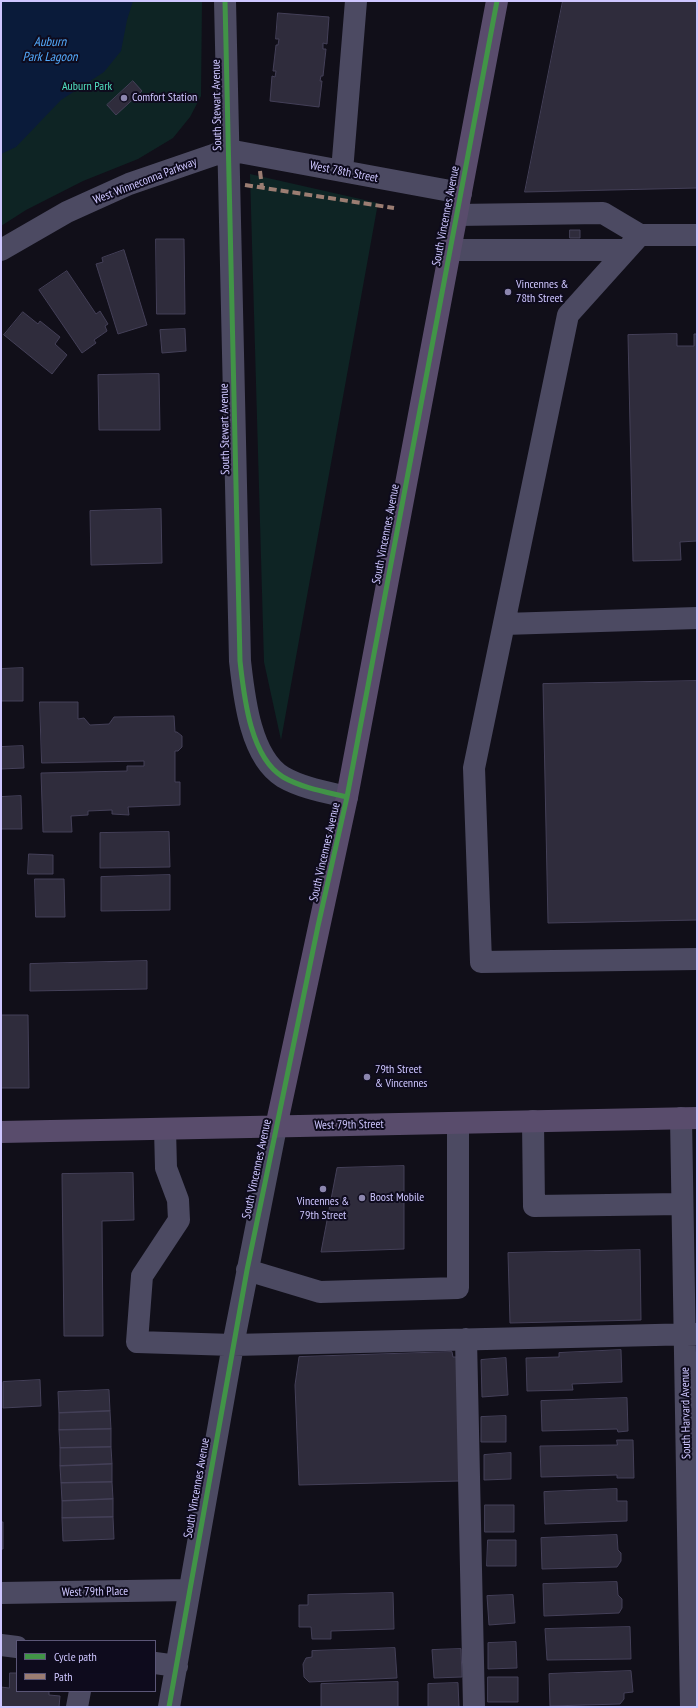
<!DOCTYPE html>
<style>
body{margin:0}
#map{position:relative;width:698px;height:1708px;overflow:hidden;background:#110f19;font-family:"PT Sans Narrow",sans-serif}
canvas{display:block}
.frame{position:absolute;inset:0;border:2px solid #cec6ff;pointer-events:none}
.legend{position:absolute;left:16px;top:1640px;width:140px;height:52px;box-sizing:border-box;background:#0e0b1d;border:1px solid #5b5677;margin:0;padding:5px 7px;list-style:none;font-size:12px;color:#cec6ff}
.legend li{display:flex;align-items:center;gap:8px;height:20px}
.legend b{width:20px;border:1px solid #5b5677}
</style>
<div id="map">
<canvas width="698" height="1708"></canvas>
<div class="frame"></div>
<ul class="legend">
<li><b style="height:5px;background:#419447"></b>Cycle path</li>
<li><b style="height:5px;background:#9b7d72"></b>Path</li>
</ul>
</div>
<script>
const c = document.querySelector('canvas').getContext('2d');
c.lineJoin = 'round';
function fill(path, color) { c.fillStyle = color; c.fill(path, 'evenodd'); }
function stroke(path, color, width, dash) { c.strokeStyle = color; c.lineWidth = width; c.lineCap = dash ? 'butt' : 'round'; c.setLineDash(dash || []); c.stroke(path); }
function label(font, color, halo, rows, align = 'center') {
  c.font = font + ' "PT Sans Narrow",sans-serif'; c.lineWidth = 4; c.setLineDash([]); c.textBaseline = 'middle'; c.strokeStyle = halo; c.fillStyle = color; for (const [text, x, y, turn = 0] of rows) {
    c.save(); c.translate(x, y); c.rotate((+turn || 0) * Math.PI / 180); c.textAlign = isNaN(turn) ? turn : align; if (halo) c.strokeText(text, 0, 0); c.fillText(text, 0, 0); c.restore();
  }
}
fill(new Path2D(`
 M 1,1 L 202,1 L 201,96 L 190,117 L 173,138 L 138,159 L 83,181 L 26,210 L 1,226 Z
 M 250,174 L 378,203 L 281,740 L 264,662 Z`), '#0e2424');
fill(new Path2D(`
 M 1,1 L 133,1 L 127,20 L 121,51 L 104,72 L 61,100 L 16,147 L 1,154 Z`), '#0a1b3a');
const building = new Path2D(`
 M 563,1 L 697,1 L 697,188 L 525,192 Z
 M 278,13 L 329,17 L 327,44 L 323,43 L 323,49 L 326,49 L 323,76 L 321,76 L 320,81 L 322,81 L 319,107 L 270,101 L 272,76 L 275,77 L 276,71 L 273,71 L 276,45 L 278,45 L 279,39 L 276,39 Z
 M 133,81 L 142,91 L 116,115 L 107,105 Z
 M 570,230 L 580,230 L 580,238 L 570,238 Z
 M 156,239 L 184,239 L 185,314 L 157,314 Z
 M 124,250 L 147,325 L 118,334 L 96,264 L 103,262 L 102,258 Z
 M 67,271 L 96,314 L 100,311 L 108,324 L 105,326 L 107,331 L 94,340 L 96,343 L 82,353 L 39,290 Z
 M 23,312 L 38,324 L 40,321 L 60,337 L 55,344 L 67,355 L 52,374 L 4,335 Z
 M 185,329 L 186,351 L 162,353 L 160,330 Z
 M 677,334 L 677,346 L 694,346 L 694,334 L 697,334 L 697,541 L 680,542 L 681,560 L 633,561 L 628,335 Z
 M 159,374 L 160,430 L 99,430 L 98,375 Z
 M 161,509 L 162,563 L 91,565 L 90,511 Z
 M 23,668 L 23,701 L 1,701 L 1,669 Z
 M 697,681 L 697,920 L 548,923 L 543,684 Z
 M 40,702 L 78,702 L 78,719 L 84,718 L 90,725 L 109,724 L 114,717 L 174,716 L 175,732 L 177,732 L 182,736 L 182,747 L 178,751 L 175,751 L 175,782 L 180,782 L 180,805 L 128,807 L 129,815 L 112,814 L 112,810 L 88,811 L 88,815 L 71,816 L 72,832 L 43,832 L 41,773 L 127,771 L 127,766 L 144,766 L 144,761 L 42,763 Z
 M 23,746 L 24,768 L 1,769 L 1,747 Z
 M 21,796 L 22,829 L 1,829 L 1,797 Z
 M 169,832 L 170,867 L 100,868 L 100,833 Z
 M 29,854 L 53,855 L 53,874 L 28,874 Z
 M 170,875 L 170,910 L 101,911 L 101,877 Z
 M 35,879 L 64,879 L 65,917 L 36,917 Z
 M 147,961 L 147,989 L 30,991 L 30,964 Z
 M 1,1015 L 28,1015 L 29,1088 L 1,1088 Z
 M 404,1166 L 404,1249 L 321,1252 L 337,1168 Z
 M 133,1173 L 134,1220 L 102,1221 L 103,1336 L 64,1336 L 62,1174 Z
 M 640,1250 L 641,1320 L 510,1323 L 508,1253 Z
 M 621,1350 L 622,1382 L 572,1384 L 573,1390 L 527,1391 L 526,1358 L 559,1357 L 559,1353 Z
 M 452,1352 L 453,1357 L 458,1357 L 460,1481 L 299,1485 L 295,1385 L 299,1357 Z
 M 506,1358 L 508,1395 L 482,1397 L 481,1360 Z
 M 40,1380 L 41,1406 L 3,1408 L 3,1382 Z
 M 109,1390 L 110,1411 L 59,1413 L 58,1392 Z
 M 627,1398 L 628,1431 L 618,1432 L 617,1429 L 542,1431 L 541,1401 Z
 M 110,1411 L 111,1429 L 59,1430 L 59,1413 Z
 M 506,1416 L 506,1442 L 481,1442 L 481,1417 Z
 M 111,1429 L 111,1447 L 60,1448 L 59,1430 Z
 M 617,1440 L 633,1440 L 634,1478 L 617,1478 L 617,1475 L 541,1477 L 540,1446 L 617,1445 Z
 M 111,1447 L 112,1464 L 60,1466 L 60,1448 Z
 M 511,1453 L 511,1479 L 484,1480 L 484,1455 Z
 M 112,1464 L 112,1482 L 61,1483 L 60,1466 Z
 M 112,1482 L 113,1499 L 62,1501 L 61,1483 Z
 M 617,1489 L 617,1501 L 627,1501 L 627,1521 L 545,1524 L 544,1492 Z
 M 113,1499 L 113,1517 L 62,1518 L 62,1501 Z
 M 485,1505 L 514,1505 L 514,1532 L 485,1532 Z
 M 113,1517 L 114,1539 L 63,1541 L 62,1518 Z
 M 1,1522 L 3,1522 L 3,1549 L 1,1549 Z
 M 617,1535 L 618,1550 L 621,1553 L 621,1561 L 617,1567 L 542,1569 L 541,1538 Z
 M 488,1540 L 516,1540 L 516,1566 L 487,1566 Z
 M 617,1582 L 618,1595 L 622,1599 L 622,1608 L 619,1613 L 544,1616 L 543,1584 Z
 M 393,1593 L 394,1629 L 331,1631 L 331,1639 L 312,1639 L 311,1627 L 299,1627 L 299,1605 L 308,1605 L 308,1595 Z
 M 513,1595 L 515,1623 L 489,1625 L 487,1596 Z
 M 630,1627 L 631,1659 L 547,1660 L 545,1629 Z
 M 516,1642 L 517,1668 L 488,1669 L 488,1643 Z
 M 395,1648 L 397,1678 L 309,1682 L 304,1677 L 303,1664 L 306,1658 L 312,1657 L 312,1651 Z
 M 461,1649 L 462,1677 L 434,1678 L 432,1650 Z
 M 631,1671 L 633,1692 L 624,1693 L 624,1699 L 620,1704 L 550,1706 L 549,1674 Z
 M 10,1673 L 17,1673 L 17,1691 L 49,1691 L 49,1695 L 60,1696 L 59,1707 L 1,1707 L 1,1687 L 9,1688 Z
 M 488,1677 L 518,1677 L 518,1702 L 488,1702 Z
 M 398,1682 L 398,1707 L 321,1707 L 321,1684 Z
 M 458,1683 L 459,1707 L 428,1707 L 428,1684 Z`);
fill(building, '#2f2c3c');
stroke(building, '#444058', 1);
stroke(new Path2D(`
 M 225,1 L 240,661 C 244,696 250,757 283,777 C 302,788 326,792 347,797
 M 228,150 L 461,193
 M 342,171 L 356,1
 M 456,215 L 603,213 L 640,235 L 697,235
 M 640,235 L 568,315 L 474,768 L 481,962 L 697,959
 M 1,250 L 67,212 L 129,184 L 228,150
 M 450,250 L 625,250
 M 504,624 L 697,618
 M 681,1118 L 691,1707
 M 533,1121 L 534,1206 L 682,1204
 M 165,1129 L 166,1168 L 178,1200 L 179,1220 L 142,1276 L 137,1342 L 233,1345 L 697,1334
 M 247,1270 L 320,1292 L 458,1288 L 458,1123
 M 466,1339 L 474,1707
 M 1,1593 L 189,1590
 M 1,1645 L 17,1647
 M 155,1663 L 177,1666
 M 77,1707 L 80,1691
 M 169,1707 L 233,1345 L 276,1127`), '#4c4a62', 22);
stroke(new Path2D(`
 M 276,1127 L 347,797 L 497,1
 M 1,1132 L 697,1118`), '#594c6c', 22);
stroke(new Path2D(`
 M 260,171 L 262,187
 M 245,185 L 394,208`), '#9b7d72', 4, [8, 4]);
stroke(new Path2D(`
 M 225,1 L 240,661 C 244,696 250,757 283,777 C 302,788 326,792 347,797
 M 169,1707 L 247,1270 L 318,926 L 347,797 L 497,1`), '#419447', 5);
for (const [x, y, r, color] of [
 [124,98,4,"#8c86ae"],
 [508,292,4,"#8c86ae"],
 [367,1077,4,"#8c86ae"],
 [323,1189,4,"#8c86ae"],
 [362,1198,4,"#8c86ae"]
]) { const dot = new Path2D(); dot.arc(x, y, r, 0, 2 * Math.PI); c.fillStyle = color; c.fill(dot); stroke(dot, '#0e0b1d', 1.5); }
label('12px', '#51e0bf', '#0e0b1d', [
 ["Auburn Park",87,87]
]);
label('12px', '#cec6ff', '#0e0b1d', [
 ["Comfort Station",132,98],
 ["Vincennes &",516,285],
 ["78th Street",516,299],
 ["79th Street",375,1070],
 ["& Vincennes",375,1084],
 ["Boost Mobile",370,1198],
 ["Vincennes &",323,1202,"center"],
 ["79th Street",323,1216,"center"]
], 'left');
label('12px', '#cec6ff', '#0e0b1d', [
 ["South Stewart Avenue",217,105,-91],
 ["West 78th Street",344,172,11],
 ["West Winneconna Parkway",145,181,-21],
 ["South Vincennes Avenue",446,216,-79],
 ["South Stewart Avenue",225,429,-91],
 ["South Vincennes Avenue",386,534,-79],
 ["South Vincennes Avenue",325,852,-77],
 ["West 79th Street",349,1125,-1],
 ["South Vincennes Avenue",257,1169,-78],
 ["South Harvard Avenue",686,1413,-91],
 ["South Vincennes Avenue",197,1488,-80],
 ["West 79th Place",95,1592,-1]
]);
label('italic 13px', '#54adff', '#0e0b1d', [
 ["Auburn",50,42],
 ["Park Lagoon",50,57]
]);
</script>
